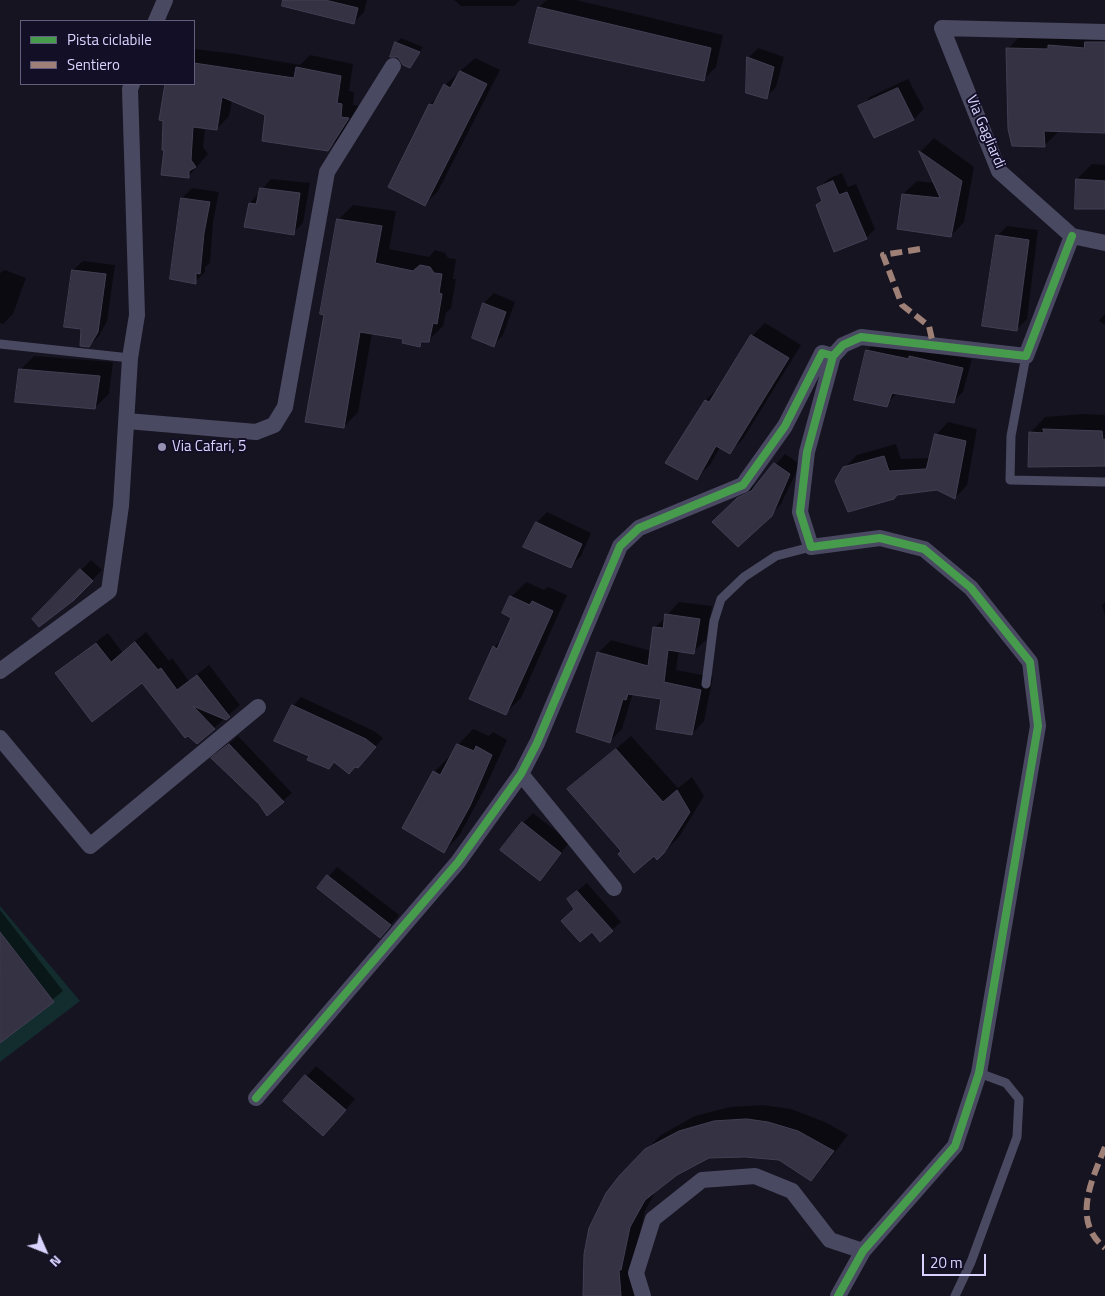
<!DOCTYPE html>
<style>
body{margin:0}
#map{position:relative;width:1105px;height:1296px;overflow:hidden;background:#161421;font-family:"Titillium Web",sans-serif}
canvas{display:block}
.legend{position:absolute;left:20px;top:20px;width:175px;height:65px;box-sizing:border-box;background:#130f26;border:1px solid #625e7d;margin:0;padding:6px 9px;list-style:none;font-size:15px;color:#d9d4ff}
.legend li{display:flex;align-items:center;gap:10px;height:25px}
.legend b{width:25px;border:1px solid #625e7d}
.north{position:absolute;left:20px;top:1226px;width:50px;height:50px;-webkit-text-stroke:4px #130f26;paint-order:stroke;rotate:134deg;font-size:14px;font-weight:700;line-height:20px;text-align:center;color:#d9d4ff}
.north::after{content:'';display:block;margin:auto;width:18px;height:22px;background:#d9d4ff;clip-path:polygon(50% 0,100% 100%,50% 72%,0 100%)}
.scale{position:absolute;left:922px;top:1254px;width:64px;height:22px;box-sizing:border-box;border:2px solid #d9d4ff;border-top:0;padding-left:6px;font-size:15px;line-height:18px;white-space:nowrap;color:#d9d4ff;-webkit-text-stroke:4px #130f26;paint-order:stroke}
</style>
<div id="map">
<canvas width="1105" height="1296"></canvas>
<ul class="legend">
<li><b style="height:6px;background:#469c4c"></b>Pista ciclabile</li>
<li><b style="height:6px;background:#9e8076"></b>Sentiero</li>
</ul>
<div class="north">N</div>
<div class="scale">20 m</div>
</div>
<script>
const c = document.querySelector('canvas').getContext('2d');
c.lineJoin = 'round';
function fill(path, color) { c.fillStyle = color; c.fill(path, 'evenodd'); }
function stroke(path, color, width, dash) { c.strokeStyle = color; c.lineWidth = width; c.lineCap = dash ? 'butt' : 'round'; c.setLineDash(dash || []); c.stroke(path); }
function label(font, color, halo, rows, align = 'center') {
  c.font = font + ' "Titillium Web",sans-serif'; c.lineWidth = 4; c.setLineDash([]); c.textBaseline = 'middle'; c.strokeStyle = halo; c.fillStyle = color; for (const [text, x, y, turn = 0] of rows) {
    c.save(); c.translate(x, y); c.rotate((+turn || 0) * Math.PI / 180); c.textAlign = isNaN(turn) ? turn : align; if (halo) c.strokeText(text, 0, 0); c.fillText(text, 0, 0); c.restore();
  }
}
fill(new Path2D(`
 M 0,906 L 80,1001 L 0,1062 Z`), '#132c2d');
fill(new Path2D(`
 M 316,0 L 367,0 L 364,12 L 354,22 Z
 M 454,0 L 520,0 L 514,6 L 461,6 Z
 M 547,0 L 576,0 L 723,35 L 716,67 L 703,80 L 539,7 Z
 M 1105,27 L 1105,131 L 1059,131 L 1044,146 L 1008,49 L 1022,34 Z
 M 401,38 L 423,47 L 410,67 L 399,56 L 396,43 Z
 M 758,48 L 784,57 L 776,87 L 766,97 L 748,58 Z
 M 194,49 L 236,54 L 300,65 L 310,55 L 353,64 L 349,91 L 354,92 L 353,105 L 360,106 L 341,137 L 328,149 L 267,115 L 232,100 L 229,116 L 217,129 L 205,128 L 203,147 L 208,154 L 189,176 L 165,149 L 165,120 L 161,119 L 166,84 L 194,84 Z
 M 475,58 L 500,70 L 438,191 L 424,205 L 430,104 L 440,95 L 445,85 Z
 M 908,79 L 924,109 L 914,119 L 875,136 L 860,107 L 870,97 Z
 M 934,138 L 974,167 L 964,222 L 951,236 L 903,194 L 917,181 L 935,183 L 921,151 Z
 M 1092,164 L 1105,165 L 1105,208 L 1077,179 Z
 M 842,173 L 848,187 L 856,184 L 875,229 L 866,238 L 817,205 L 823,199 L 819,188 L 828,179 Z
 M 271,179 L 310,183 L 303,223 L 293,233 L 250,203 Z
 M 192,188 L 219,192 L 213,222 L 210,263 L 205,267 L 205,272 L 195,282 L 182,198 Z
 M 353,205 L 396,211 L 389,249 L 429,257 L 435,250 L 445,253 L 448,258 L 456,259 L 453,279 L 456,279 L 451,308 L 446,313 L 443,326 L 428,341 L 425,341 L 420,346 L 404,338 L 372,333 L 358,412 L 344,427 L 326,314 L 338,220 Z
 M 1007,226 L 1038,230 L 1027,319 L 1017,329 L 997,236 Z
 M 83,261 L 115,265 L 107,321 L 99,336 L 89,346 L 83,328 L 73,270 Z
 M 5,270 L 26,278 L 13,314 L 3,324 L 0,323 L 0,273 Z
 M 494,293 L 515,302 L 503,335 L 493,345 L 484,303 Z
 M 1105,314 L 1105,325 L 1099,321 Z
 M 765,323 L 801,345 L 743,439 L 730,452 L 720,447 L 710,465 L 696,478 L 667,462 L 706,400 L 719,387 L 752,336 Z
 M 877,341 L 920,346 L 972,359 L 963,392 L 953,402 L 897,392 L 886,406 L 867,351 Z
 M 34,356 L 113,362 L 109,394 L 94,408 L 20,370 Z
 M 1083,414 L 1105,415 L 1105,465 L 1030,433 L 1045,417 Z
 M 948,422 L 977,429 L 967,485 L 955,498 L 937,489 L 898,494 L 844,468 L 857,455 L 896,444 L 901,459 L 930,458 L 936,435 Z
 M 785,454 L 800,464 L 781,504 L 771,515 L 723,512 L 748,489 L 759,483 Z
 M 547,512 L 591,533 L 581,556 L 571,566 L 537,522 Z
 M 91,560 L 102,570 L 74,599 L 33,619 Z
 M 526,582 L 544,590 L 548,587 L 567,595 L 521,698 L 506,713 L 494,647 L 504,638 L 513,617 L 511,597 Z
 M 679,602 L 712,606 L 706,640 L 693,652 L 679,650 L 676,670 L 713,677 L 704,721 L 692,734 L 663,698 L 633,693 L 622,729 L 610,741 L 577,731 L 599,652 L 611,640 L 651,651 L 655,628 Z
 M 1105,602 L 1105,615 L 1102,605 Z
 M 146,632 L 169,661 L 172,658 L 189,681 L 209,665 L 240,705 L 214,728 L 142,681 L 57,674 L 68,663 L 108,633 L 122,652 Z
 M 301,697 L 374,731 L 383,738 L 366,758 L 335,761 L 329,767 L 311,755 L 293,706 Z
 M 473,729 L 489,736 L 493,732 L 507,740 L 484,790 L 459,836 L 444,851 L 434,772 L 449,757 L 451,758 L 458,745 Z
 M 238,736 L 292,793 L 267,814 L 222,750 Z
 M 631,736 L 678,788 L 692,777 L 704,796 L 679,837 L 657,858 L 654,854 L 623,851 L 569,789 Z
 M 533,813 L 570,842 L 540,879 L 523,823 Z
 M 337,867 L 399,915 L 388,928 L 319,888 Z
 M 587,883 L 621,922 L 612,930 L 592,930 L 568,899 Z
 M 0,910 L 63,991 L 0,1042 Z
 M 316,1066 L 355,1099 L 333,1124 L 285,1101 Z
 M 763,1105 L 791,1109 L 825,1122 L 848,1135 L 825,1165 L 811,1180 L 779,1159 L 709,1156 L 676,1173 L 657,1189 L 645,1211 L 635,1254 L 639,1296 L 585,1296 L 583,1279 L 590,1229 L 621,1175 L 661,1135 L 695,1116 L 730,1107 Z`), '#0007');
const building = new Path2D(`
 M 283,0 L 325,0 L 358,8 L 354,24 L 282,6 Z
 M 538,7 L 711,48 L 704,81 L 529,43 Z
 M 395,42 L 420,52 L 410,68 L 403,65 L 398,57 L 390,57 Z
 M 1085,42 L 1105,42 L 1105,133 L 1044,131 L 1045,147 L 1012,146 L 1008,129 L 1006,48 L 1048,49 L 1048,45 L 1084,48 Z
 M 747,57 L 774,67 L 767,99 L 746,93 Z
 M 194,63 L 294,78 L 296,67 L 341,76 L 337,103 L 342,104 L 341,117 L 349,118 L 328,151 L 262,141 L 265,115 L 222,97 L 217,130 L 193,127 L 191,160 L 196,167 L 189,171 L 189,178 L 161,175 L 164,150 L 162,150 L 163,121 L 159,120 L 165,84 L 194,84 Z
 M 460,71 L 487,84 L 425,206 L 388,187 L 429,104 L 433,105 L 444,84 L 450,88 Z
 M 898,88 L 914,120 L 874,138 L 858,106 Z
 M 919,151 L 962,181 L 951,237 L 897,229 L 902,194 L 940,198 Z
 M 1076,179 L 1105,181 L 1105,209 L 1075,209 Z
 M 833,181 L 839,195 L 847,192 L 867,239 L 834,252 L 816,205 L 822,201 L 817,188 Z
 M 260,188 L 300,193 L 294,235 L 244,227 L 249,203 L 256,204 Z
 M 181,198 L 210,202 L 204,233 L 200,274 L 196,273 L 196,284 L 170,279 Z
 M 337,219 L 382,226 L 375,263 L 413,271 L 420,265 L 430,267 L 434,273 L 442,274 L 439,293 L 442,294 L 437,324 L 433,323 L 429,342 L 421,342 L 420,347 L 402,343 L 403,339 L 360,332 L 344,428 L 305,422 L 324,315 L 320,314 Z
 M 996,235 L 1029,240 L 1017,331 L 982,326 Z
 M 72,270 L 106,274 L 98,332 L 89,347 L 80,346 L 81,329 L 64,327 Z
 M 483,303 L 506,312 L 494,347 L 472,338 Z
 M 751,335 L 789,358 L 730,454 L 716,446 L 697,480 L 665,463 L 705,400 L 709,402 Z
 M 866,350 L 909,359 L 909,356 L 963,368 L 954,403 L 892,393 L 887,407 L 854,400 Z
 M 19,369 L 100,376 L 95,409 L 15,402 Z
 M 1043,429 L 1102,431 L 1103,440 L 1105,439 L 1105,466 L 1028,467 L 1029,432 L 1044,433 Z
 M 935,434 L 966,441 L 955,499 L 937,490 L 897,495 L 894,499 L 848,512 L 835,481 L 843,467 L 884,456 L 889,471 L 926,469 Z
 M 774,463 L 790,474 L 772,516 L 738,547 L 712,522 L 737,498 L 751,491 Z
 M 536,522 L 582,544 L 571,568 L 523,547 Z
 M 80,569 L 93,581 L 74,600 L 39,627 L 32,619 Z
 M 510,596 L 530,605 L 532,601 L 553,611 L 506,715 L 469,699 L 493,646 L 497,649 L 511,618 L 502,613 Z
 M 665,614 L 700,619 L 694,654 L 668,650 L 664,682 L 701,690 L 692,735 L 656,729 L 661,699 L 628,694 L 626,700 L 623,699 L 610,743 L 576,732 L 597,652 L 648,666 L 653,627 L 663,628 Z
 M 135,642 L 158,670 L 161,668 L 177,690 L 197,675 L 230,717 L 226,720 L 193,706 L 215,729 L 197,744 L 188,736 L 185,738 L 142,683 L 92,722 L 55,673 L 96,643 L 111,662 Z
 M 292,705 L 366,739 L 376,747 L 358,768 L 355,767 L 349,774 L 334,762 L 329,769 L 307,760 L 309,756 L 274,741 Z
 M 229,744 L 284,802 L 267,816 L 259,804 L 211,758 Z
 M 457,744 L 474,751 L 476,746 L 492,755 L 470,806 L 444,853 L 402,828 L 433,771 L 440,775 Z
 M 616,749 L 663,802 L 677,790 L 690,812 L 664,853 L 657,860 L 654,856 L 634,873 L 618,854 L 621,851 L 567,789 Z
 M 522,822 L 561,853 L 540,881 L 500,850 Z
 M 327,875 L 391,925 L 380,938 L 317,888 Z
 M 577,891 L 613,931 L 600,942 L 592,932 L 580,942 L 561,921 L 574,909 L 567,899 Z
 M 0,932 L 54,1002 L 0,1043 Z
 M 305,1075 L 346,1110 L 323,1136 L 283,1101 Z
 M 747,1119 L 768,1122 L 798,1131 L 834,1151 L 811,1181 L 779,1160 L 745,1157 L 709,1158 L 677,1175 L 645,1200 L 630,1227 L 621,1270 L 619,1270 L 621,1296 L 583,1296 L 584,1254 L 589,1228 L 606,1193 L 620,1175 L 645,1149 L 679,1131 L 714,1121 Z`);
fill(building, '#343243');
stroke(building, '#433f54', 1);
stroke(new Path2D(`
 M 0,344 L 130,358
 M 1026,356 L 1011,436 L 1010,480 L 1105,482
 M 706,684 L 714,621 L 721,599 L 744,577 L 776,556 L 811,547
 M 955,1296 L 971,1262 L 1017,1137 L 1019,1099 L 1006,1083 L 979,1073`), '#4a4962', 9);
stroke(new Path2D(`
 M 156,21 L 165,0
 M 1105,32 L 942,28 L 999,171 L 1072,236 L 1105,243
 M 127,421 L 256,432 L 274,425 L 285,407 L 327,172 L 393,66
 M 0,671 L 109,591 L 121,506 L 130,358 L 137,315 L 130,89 L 132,84
 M 0,738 L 90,846 L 258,707
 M 521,774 L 614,888
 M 256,1098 L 458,862 L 521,774 L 537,743 L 620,546 L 639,528 L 743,485 L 785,426 L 822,353 L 833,356
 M 643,1296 L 636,1273 L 653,1219 L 702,1180 L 755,1176 L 792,1191 L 830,1240 L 863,1251
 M 838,1296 L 863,1251 L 955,1146 L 979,1073 L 1038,726 L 1030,662 L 971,588 L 924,549 L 880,538 L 811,547 L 800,512 L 807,452 L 833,356 L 843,345 L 861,337 L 1026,356 L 1072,236`), '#4a4962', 16);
stroke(new Path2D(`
 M 920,249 L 883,255 L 902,305 L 929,326 L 933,344
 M 1105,1147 C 1092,1180 1071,1221 1105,1248`), '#9e8076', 6, [12, 6]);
stroke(new Path2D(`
 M 256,1098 L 458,862 L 521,774 L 537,743 L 620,546 L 639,528 L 743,485 L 785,426 L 822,353 L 833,356
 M 838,1296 L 863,1251 L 955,1146 L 979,1073 L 1038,726 L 1030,662 L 971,588 L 924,549 L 880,538 L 811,547 L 800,512 L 807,452 L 833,356 L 843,345 L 861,337 L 1026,356 L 1072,236`), '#469c4c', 8);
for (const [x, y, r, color] of [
 [162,447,5,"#9591b1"]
]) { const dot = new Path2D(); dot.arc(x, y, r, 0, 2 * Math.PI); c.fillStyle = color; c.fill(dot); stroke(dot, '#130f26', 2); }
label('15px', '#d9d4ff', '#130f26', [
 ["Via Gagliardi",985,132,67]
]);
label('15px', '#d9d4ff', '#130f26', [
 ["Via Cafari, 5",172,447]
], 'left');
</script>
